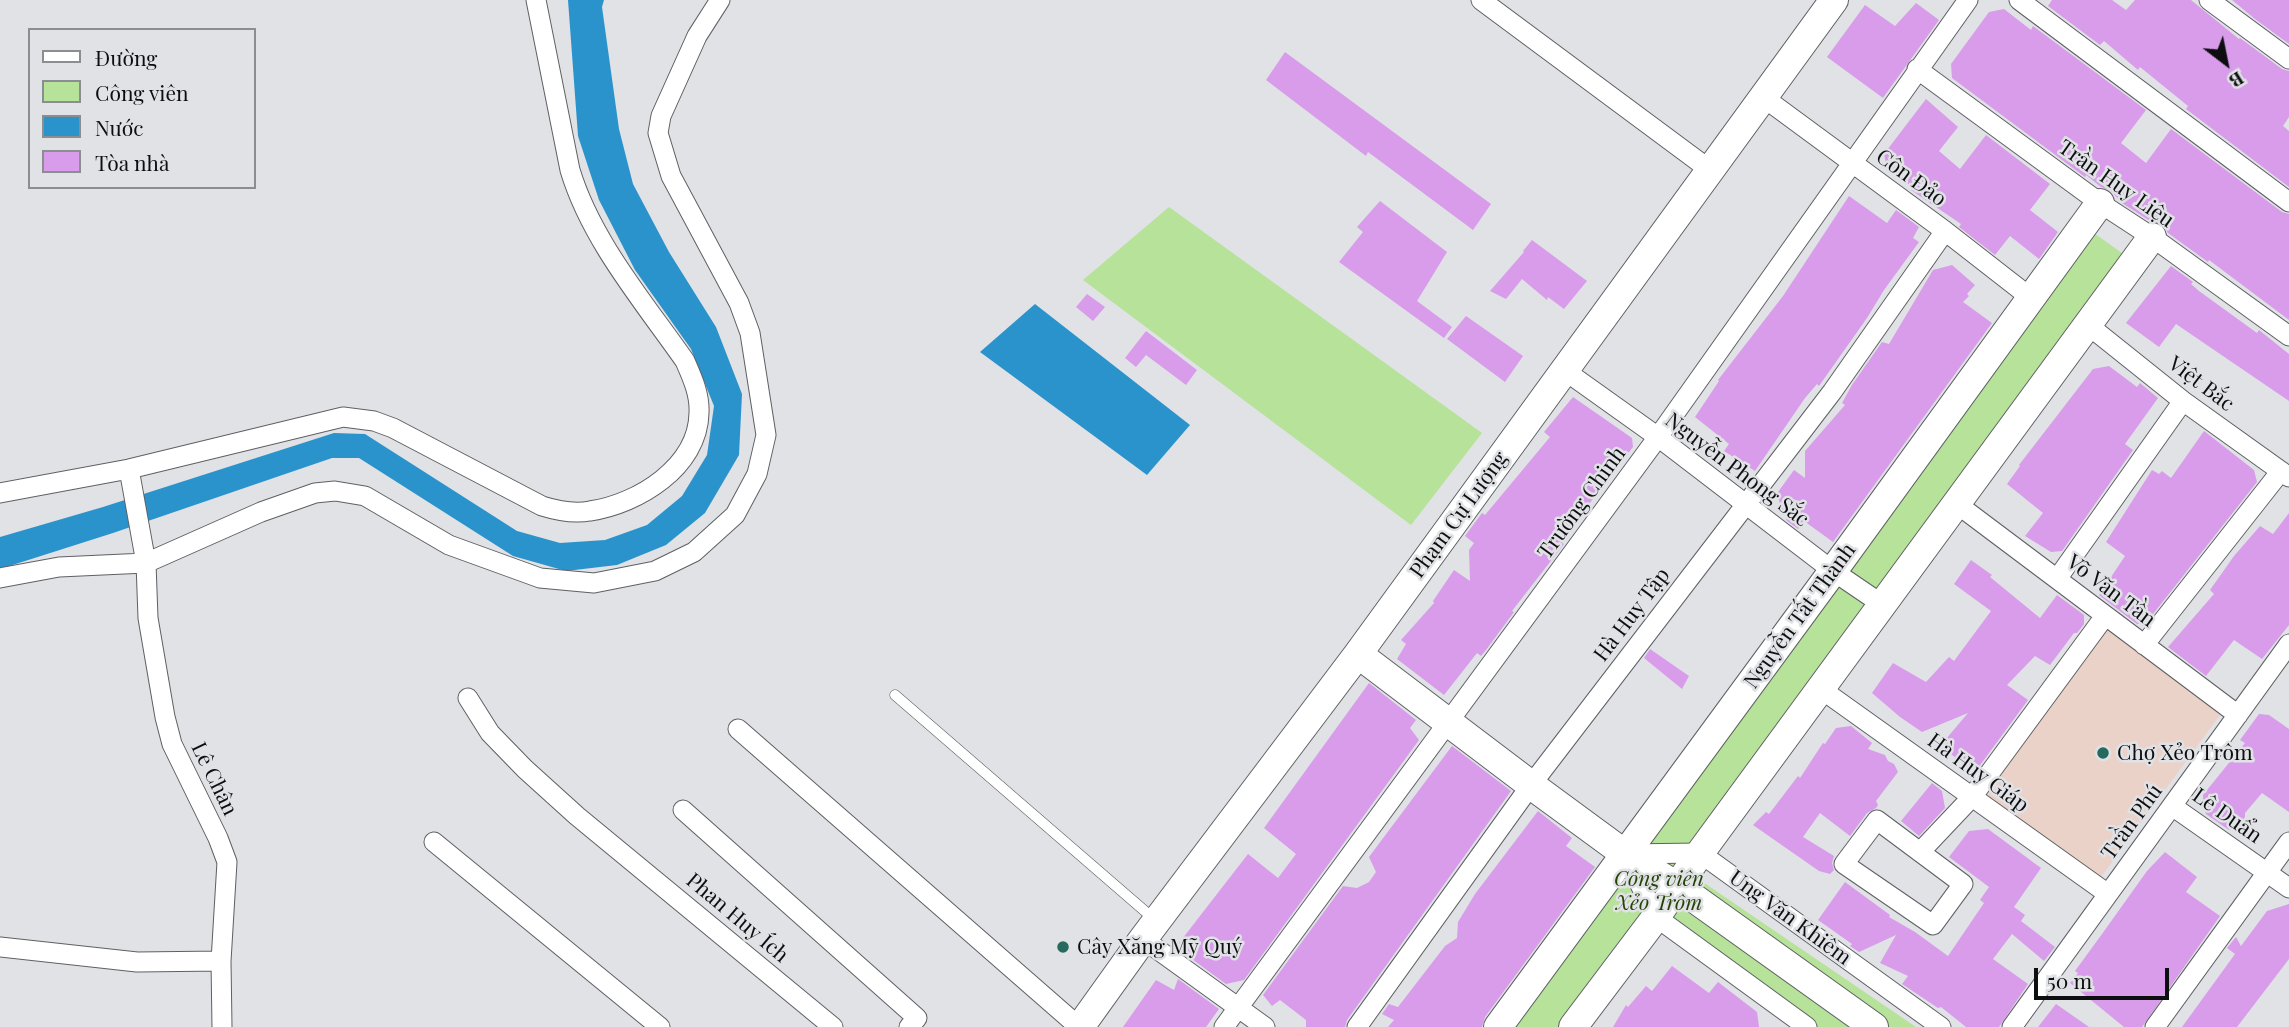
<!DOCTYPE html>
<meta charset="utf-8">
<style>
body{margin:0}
#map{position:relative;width:2289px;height:1027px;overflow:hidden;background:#e0e2e6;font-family:"Playfair Display",serif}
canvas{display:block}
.legend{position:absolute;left:28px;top:28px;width:228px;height:161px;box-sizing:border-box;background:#e0e2e6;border:2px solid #8c8d90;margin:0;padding:9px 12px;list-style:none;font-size:21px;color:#0d0e0f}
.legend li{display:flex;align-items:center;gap:14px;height:35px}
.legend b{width:35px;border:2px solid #8c8d90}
.north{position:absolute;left:2191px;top:28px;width:70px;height:70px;-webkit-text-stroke:5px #e0e2e6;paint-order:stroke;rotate:148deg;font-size:19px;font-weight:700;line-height:28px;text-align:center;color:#0d0e0f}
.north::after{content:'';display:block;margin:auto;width:24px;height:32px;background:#0d0e0f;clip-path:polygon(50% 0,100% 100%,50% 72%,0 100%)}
.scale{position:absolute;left:2034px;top:968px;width:135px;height:32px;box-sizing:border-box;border:4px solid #0d0e0f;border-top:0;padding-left:9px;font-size:21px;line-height:24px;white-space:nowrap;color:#0d0e0f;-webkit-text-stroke:5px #e0e2e6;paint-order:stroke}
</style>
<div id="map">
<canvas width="2289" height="1027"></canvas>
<ul class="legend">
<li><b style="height:9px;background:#fff"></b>Đường</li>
<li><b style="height:19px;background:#b6e299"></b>Công viên</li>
<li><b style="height:19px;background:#2b93cc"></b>Nước</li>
<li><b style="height:19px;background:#d89cea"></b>Tòa nhà</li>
</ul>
<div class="north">B</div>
<div class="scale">50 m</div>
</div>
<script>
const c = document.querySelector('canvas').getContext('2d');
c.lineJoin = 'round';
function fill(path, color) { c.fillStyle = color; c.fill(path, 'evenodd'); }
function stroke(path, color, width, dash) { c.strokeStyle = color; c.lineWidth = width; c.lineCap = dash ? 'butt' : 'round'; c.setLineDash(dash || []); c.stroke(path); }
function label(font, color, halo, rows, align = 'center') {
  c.font = font + ' "Playfair Display",serif'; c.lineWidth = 5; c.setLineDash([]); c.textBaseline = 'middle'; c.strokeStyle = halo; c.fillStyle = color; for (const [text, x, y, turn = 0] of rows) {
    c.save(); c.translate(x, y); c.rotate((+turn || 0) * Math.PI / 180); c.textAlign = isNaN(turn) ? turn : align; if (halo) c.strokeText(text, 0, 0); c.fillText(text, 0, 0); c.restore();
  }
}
fill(new Path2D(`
 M 2108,626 L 2223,711 L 2099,880 L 1983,795 Z`), '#ead2c9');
fill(new Path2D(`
 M 1169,207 L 1482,433 L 1411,525 L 1083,280 Z
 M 2094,233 L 2140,266 L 1694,876 L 1916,1027 L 1805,1027 L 1654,928 L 1582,1027 L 1511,1027 Z`), '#b6e299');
fill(new Path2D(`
 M 568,0 L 604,0 L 602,7 L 619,129 L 633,184 L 669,252 L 716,327 L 742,394 L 739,455 L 705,513 L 666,545 L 617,565 L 566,571 L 513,556 L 359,458 L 332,458 L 113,533 L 0,569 L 0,537 L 103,507 L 334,433 L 365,434 L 517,531 L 560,543 L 605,540 L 647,525 L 682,496 L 707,455 L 714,406 L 691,349 L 635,270 L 599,200 L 578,136 Z
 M 1035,304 L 1190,425 L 1147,475 L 980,352 Z`), '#2b93cc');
fill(new Path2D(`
 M 2052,0 L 2112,0 L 2126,10 L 2135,0 L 2191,0 L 2239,39 L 2240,38 L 2282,69 L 2289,71 L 2289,117 L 2283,126 L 2289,131 L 2289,187 L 2186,109 L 2188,106 L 2140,67 L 2138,70 L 2104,41 L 2100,45 L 2048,6 Z
 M 2232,0 L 2289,0 L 2289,44 L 2255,19 Z
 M 1916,3 L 1939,20 L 1883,98 L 1827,57 L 1865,5 L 1895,26 Z
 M 2004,9 L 2031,30 L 2033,26 L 2146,110 L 2121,143 L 2146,163 L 2171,129 L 2282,212 L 2289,214 L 2289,320 L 2209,260 L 2208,262 L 2168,233 L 2161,223 L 2150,221 L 2122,203 L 2110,190 L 2101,187 L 2086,175 L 2085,177 L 1952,78 L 1951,64 L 1989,12 Z
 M 1285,52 L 1491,204 L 1473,230 L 1368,152 L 1366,156 L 1266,80 Z
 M 1926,99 L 1958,127 L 1939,151 L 1960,169 L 1986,135 L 2050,184 L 2030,210 L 2058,232 L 2039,259 L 2010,236 L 1995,255 L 1959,227 L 1961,224 L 1911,190 L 1913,187 L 1887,170 L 1884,154 Z
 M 1849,196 L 1887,223 L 1896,210 L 1919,227 L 1913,238 L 1919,242 L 1884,290 L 1867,318 L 1819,386 L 1817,384 L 1805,398 L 1755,471 L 1724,451 L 1729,444 L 1695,417 L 1719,381 L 1718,380 L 1783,296 Z
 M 1380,201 L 1447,252 L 1417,301 L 1452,327 L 1444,338 L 1339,262 L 1363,232 L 1357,227 Z
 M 1532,240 L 1587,281 L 1564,309 L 1548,297 L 1547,300 L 1522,279 L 1506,299 L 1490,291 L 1524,252 L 1523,251 Z
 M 1952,265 L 1975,285 L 1967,294 L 1969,296 L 1963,302 L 1992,323 L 1833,542 L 1804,521 L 1798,529 L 1786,520 L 1787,516 L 1780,507 L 1778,492 L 1794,470 L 1805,478 L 1805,451 L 1845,405 L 1842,403 L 1852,385 L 1882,342 L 1889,344 L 1933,270 Z
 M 2171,266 L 2193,282 L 2191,284 L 2199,291 L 2257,333 L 2259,330 L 2289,354 L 2289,401 L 2176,324 L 2159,347 L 2126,323 Z
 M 1087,294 L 1105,307 L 1093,321 L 1076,307 Z
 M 1466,316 L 1523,356 L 1505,382 L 1447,339 Z
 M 1146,331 L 1197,370 L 1186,385 L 1146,355 L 1136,367 L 1125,358 Z
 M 2109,366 L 2137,387 L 2140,383 L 2158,398 L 2125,444 L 2133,450 L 2062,551 L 2051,552 L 2025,536 L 2043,513 L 2007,484 L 2020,466 L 2019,465 L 2093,369 Z
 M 1573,397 L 1632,438 L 1633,447 L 1599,490 L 1562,543 L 1564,544 L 1512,611 L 1514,612 L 1486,650 L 1481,656 L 1477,653 L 1444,695 L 1397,659 L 1406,644 L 1401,640 L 1434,603 L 1433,601 L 1454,570 L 1470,581 L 1469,550 L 1474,543 L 1465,536 L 1482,513 L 1485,515 L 1550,437 L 1544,432 Z
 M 2204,431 L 2254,470 L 2257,482 L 2146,623 L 2137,624 L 2099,595 L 2125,556 L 2106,542 L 2152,470 L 2159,474 L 2162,471 L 2171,478 Z
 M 2289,513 L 2289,625 L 2262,659 L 2234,640 L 2206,676 L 2168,647 L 2214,594 L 2210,590 L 2234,556 L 2260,526 L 2273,534 Z
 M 1971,560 L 1992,575 L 1990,577 L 2040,618 L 2057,595 L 2084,615 L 2084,624 L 2077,633 L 2074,633 L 2050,665 L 2035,656 L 2007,685 L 2028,700 L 1975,772 L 1940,746 L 1968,713 L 1922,732 L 1900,717 L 1872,693 L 1893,663 L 1926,682 L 1949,657 L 1954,661 L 1991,611 L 1954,584 Z
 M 1650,649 L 1689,676 L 1682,689 L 1644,658 Z
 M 1369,683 L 1416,720 L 1410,728 L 1419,740 L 1244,980 L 1226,984 L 1185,954 L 1179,943 L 1248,854 L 1278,878 L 1296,854 L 1264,828 Z
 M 2259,714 L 2269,715 L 2289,729 L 2289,812 L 2262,793 L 2245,813 L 2245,817 L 2237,829 L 2233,826 L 2229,830 L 2206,814 L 2203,807 L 2203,795 L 2245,743 L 2240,740 Z
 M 1851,726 L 1872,743 L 1868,749 L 1885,755 L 1888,761 L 1894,764 L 1898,772 L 1876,801 L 1878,805 L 1876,808 L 1867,813 L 1850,836 L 1820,813 L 1803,837 L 1834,856 L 1832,863 L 1834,870 L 1830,874 L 1819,871 L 1753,825 L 1766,812 L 1769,814 L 1798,776 L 1800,778 L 1823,743 L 1825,744 L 1836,728 Z
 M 1452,746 L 1511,791 L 1347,1020 L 1345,1027 L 1306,1027 L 1306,1020 L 1280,1000 L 1272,1006 L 1263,995 L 1343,886 L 1357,888 L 1369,882 L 1376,872 L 1369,857 Z
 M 1932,783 L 1942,791 L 1945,808 L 1919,836 L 1901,821 Z
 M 1538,811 L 1572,838 L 1566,846 L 1595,867 L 1485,1017 L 1482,1027 L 1388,1027 L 1394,1020 L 1382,1014 L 1389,1004 L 1398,1007 L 1445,946 L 1457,938 L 1458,922 L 1475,894 Z
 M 1988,829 L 2041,868 L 2014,907 L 2025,915 L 2021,921 L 2055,947 L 2044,961 L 2012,934 L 1993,959 L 2028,984 L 1999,1027 L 1966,1027 L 1941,1007 L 1938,1008 L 1902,984 L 1908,976 L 1880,963 L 1896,935 L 1859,952 L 1850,946 L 1852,944 L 1818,920 L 1845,882 L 1890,915 L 1889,917 L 1915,932 L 1948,956 L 1984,903 L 1980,900 L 1989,887 L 1949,857 L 1969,831 Z
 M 2165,852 L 2197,877 L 2186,892 L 2220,916 L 2142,1027 L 2124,1027 L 2070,983 L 2078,973 L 2075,971 L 2102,934 L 2147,871 Z
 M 2289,904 L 2289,959 L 2237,1027 L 2182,1027 L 2235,954 L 2227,948 L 2236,937 L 2241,946 L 2267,911 Z
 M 1672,966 L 1709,993 L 1718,982 L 1757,1012 L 1759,1027 L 1613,1027 L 1626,1005 L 1628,1007 L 1646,986 L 1652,991 Z
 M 1178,979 L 1219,1009 L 1206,1027 L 1123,1027 L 1156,980 L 1174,990 Z
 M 2056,1004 L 2089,1027 L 2038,1027 Z`), '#d89cea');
const lane = new Path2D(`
 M 895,695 L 1154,919`);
const street = new Path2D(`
 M 1481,0 L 1710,170
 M 2019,0 L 2289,202
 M 2209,0 L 2289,59
 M 1917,69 L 2100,203 L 2152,237 L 2289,336
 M 1763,97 L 1945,231 L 2031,298
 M 2088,325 L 2183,401 L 2289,477
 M 1564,370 L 1658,437 L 1833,571 L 1883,605
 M 129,469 L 146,563 L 148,618 L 165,717 L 172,744 L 218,838 L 227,862 L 221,961 L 222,1027
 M 0,493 L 129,469 L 343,417 L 374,421 L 393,428 L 542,506 C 558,511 574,514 590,511 C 638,504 698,467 699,413 C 700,394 692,377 685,361 C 643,301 591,240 570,170 L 536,0
 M 1957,504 L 2238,715
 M 0,578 L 59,567 L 146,563 L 261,512 L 315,493 L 335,491 L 365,496 L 449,545 L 540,578 L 594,583 L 655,571 L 694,552 L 735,515 L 757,474 L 766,435 L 750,333 L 739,303 L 671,176 L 658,133 L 661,116 L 697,36 L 720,0
 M 2057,579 L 2183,401
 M 2144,645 L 2281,471
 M 1821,689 L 2108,894
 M 468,698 L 490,733 L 525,769 L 577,816 L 833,1027
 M 738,729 L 1079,1027
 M 2172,806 L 2289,888
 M 683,810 L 917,1018 L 909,1027
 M 1877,820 L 1963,884 L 1933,925 L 1844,864 Z
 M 434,842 L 660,1027
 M 1920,852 L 1972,797 L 2105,616
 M 1143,939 L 1265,1027
 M 0,947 L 137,962 L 221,961
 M 1224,1027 L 1658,437 L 1968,0
 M 1357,1027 L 1531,785 L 1832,392 L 1945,231
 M 1807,1027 L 1656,917 L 1625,854 L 1700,853 L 1941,1027
 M 2012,1027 L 2289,644
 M 2155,1027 L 2289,842`);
const secondary = new Path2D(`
 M 1358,654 L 1531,785 L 1625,854 L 1677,886 L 1874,1027
 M 1080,1027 L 1143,939 L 1358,654 L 1834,0
 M 1498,1027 L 1833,571 L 2100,203
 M 1573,1027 L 1656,917 L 1700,853 L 2152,237`);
stroke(lane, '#5e6063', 11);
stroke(street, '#5e6063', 21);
stroke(secondary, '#5e6063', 30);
stroke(lane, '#fff', 10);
stroke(street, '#fff', 19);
stroke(secondary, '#fff', 28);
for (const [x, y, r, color] of [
 [2103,753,7,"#256a5c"],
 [1063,947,7,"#256a5c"]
]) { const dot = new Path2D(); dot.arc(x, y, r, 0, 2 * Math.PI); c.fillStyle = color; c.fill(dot); stroke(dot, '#e0e2e6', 2.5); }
label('21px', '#0d0e0f', '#e0e2e6', [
 ["Côn Đảo",1911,178,36],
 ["Trần Huy Liệu",2116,184,35],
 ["Việt Bắc",2201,384,37],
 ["Nguyễn Phong Sắc",1737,470,37],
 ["Trường Chinh",1582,503,-54],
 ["Phạm Cự Lượng",1459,515,-54],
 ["Võ Văn Tần",2111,591,37],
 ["Hà Huy Tập",1632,615,-53],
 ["Nguyễn Tất Thành",1800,616,-54],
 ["Hà Huy Giáp",1978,773,36],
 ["Lê Chân",214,779,64],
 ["Lê Duẩn",2227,816,35],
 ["Trần Phú",2132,822,-54],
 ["Phan Huy Ích",737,918,40],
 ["Ung Văn Khiêm",1790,918,36]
]);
label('21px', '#0d0e0f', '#e0e2e6', [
 ["Chợ Xẻo Trôm",2117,753],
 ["Cây Xăng Mỹ Quý",1077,947]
], 'left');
label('italic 21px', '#244305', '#e0e2e6', [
 ["Công viên",1659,879],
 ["Xẻo Trôm",1659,903]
]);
</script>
